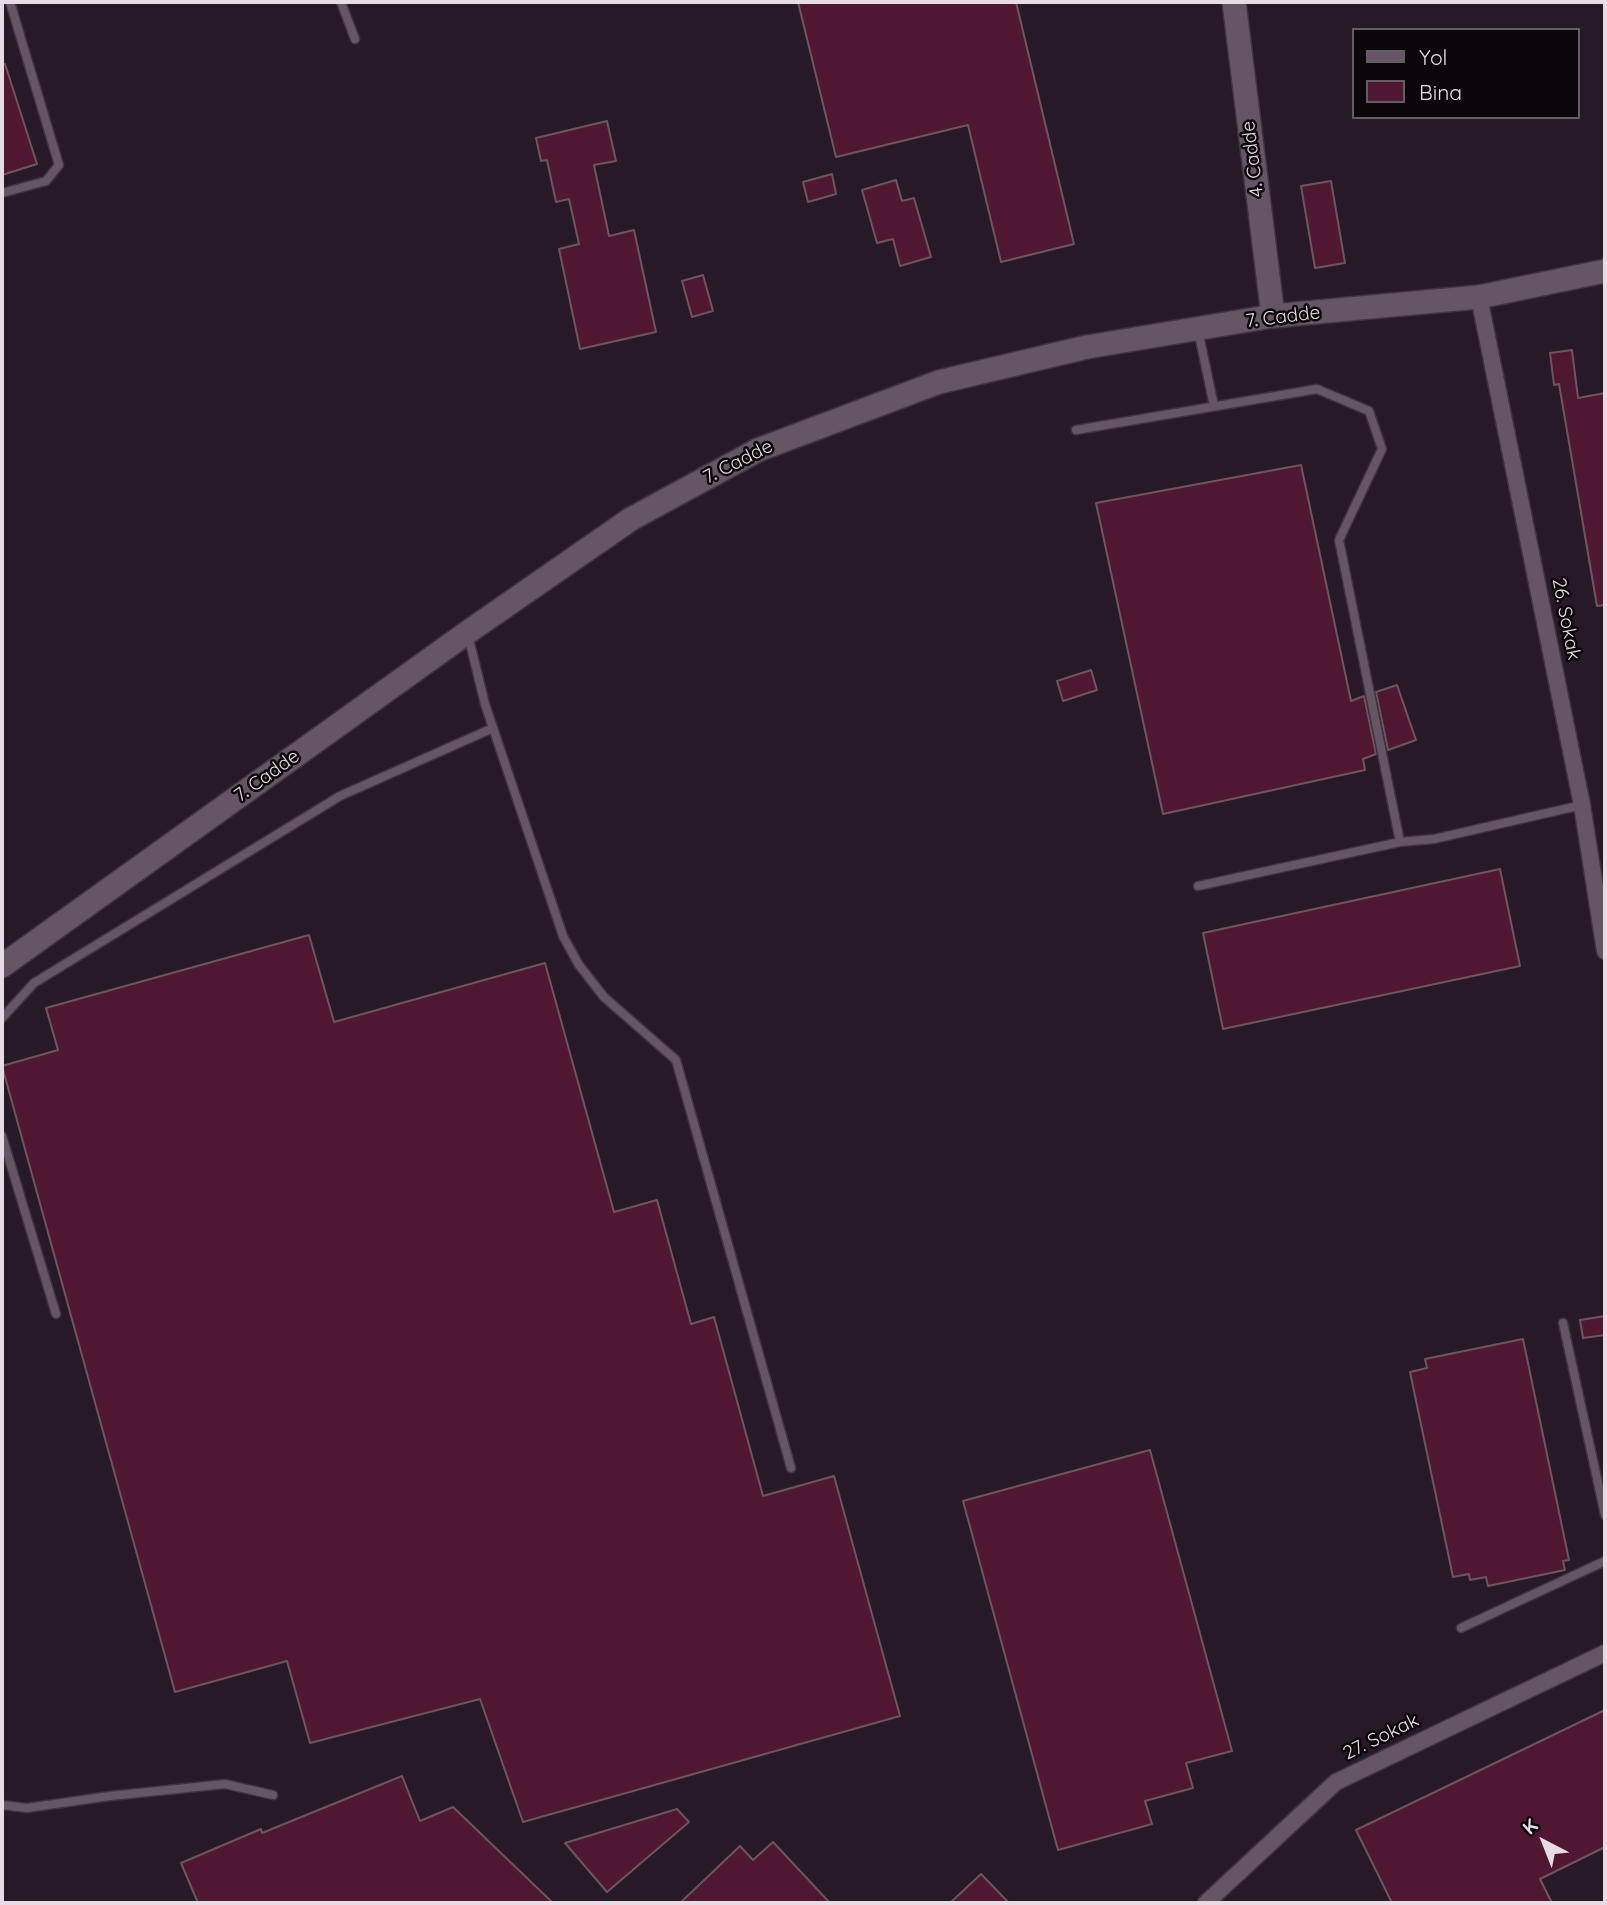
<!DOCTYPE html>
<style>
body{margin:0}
#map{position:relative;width:1607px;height:1905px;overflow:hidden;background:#271927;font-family:Quicksand,sans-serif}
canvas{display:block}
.frame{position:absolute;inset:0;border:4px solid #e7dce6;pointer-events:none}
.legend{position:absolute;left:1352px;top:28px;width:228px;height:91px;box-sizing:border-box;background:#0c060c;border:2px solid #645c63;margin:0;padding:9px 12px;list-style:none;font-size:21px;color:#e7dce6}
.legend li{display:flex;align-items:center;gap:14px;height:35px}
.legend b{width:35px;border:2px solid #645c63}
.north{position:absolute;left:1509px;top:1807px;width:70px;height:70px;-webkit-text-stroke:5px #0c060c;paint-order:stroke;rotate:318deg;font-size:19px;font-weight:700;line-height:28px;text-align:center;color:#e7dce6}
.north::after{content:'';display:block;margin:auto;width:24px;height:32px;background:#e7dce6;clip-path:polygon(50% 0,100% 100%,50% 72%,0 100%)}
</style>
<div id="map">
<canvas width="1607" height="1905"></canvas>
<div class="frame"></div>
<ul class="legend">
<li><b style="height:9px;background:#665565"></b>Yol</li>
<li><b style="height:19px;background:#4f1732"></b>Bina</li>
</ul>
<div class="north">K</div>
</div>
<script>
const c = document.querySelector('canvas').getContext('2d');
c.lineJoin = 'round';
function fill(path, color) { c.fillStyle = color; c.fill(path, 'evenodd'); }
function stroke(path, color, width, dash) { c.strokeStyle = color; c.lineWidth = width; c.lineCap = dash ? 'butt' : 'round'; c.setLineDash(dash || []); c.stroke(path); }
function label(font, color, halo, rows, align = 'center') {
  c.font = font + ' Quicksand,sans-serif'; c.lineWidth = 5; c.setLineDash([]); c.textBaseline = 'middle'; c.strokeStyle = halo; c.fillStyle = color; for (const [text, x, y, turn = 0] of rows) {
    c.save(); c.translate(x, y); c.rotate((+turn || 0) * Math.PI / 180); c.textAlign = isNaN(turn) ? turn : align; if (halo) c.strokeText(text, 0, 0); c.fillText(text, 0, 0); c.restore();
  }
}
const building = new Path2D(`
 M 798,2 L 1016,2 L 1074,244 L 1001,262 L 968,125 L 836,157 Z
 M 2,64 L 5,64 L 37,164 L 2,175 Z
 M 607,121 L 616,161 L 594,165 L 609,236 L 634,230 L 656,332 L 580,349 L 559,249 L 579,244 L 569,199 L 556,202 L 547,160 L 541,161 L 536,138 Z
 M 832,174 L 836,194 L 808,202 L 803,182 Z
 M 896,180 L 902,201 L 914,198 L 931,257 L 900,266 L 893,239 L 877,243 L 862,190 Z
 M 1331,181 L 1345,263 L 1315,268 L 1301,186 Z
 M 703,275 L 713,311 L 692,317 L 682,281 Z
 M 1572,350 L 1578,398 L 1605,393 L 1605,605 L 1597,606 L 1559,384 L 1554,385 L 1550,353 Z
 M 1301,465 L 1351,701 L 1364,696 L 1376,754 L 1363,759 L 1365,770 L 1163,814 L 1096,503 Z
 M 1091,670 L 1097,690 L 1063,701 L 1057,681 Z
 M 1397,685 L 1416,740 L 1388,750 L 1376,692 Z
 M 1500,869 L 1520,966 L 1223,1029 L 1203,933 Z
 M 309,935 L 334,1022 L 545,963 L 614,1212 L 657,1200 L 691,1324 L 714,1317 L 763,1496 L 834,1476 L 900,1716 L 523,1822 L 480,1699 L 310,1743 L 287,1661 L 175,1692 L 2,1066 L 58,1050 L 46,1008 Z
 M 1605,1316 L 1605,1335 L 1583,1338 L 1580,1320 Z
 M 1523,1339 L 1569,1560 L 1563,1561 L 1565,1570 L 1488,1586 L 1486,1577 L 1470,1580 L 1469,1574 L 1453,1577 L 1410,1372 L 1427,1368 L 1425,1359 Z
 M 1150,1450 L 1232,1751 L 1186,1763 L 1193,1788 L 1145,1801 L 1152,1824 L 1058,1850 L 963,1501 Z
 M 1605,1710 L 1605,1847 L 1540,1879 L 1552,1903 L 1392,1903 L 1356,1830 Z
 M 402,1776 L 420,1821 L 453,1807 L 553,1903 L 198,1903 L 181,1863 L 261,1829 L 262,1833 Z
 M 677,1809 L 689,1822 L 607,1892 L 565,1843 Z
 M 773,1842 L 830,1903 L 680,1903 L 740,1846 L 753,1860 Z
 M 981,1874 L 1009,1903 L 950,1903 Z`);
fill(building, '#4f1732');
stroke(building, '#6d555f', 2);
const lane = new Path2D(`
 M 341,2 L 355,39
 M 2,193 L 46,181 L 59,165 L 10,2
 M 1198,330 L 1214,406
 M 1076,430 L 1317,389 L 1369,411 L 1382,449 L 1339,540 L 1400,842
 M 468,635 L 485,704 L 563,936 L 579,965 L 604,997 L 676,1060 L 791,1468
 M 1198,886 L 1400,842 L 1434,839 L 1582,805
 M 2,1018 L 34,983 L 340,796 L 493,728
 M 2,1136 L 56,1314
 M 1563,1323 L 1605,1515
 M 1461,1628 L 1605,1561
 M 2,1805 L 27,1808 L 110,1796 L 225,1784 L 273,1795`);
const street = new Path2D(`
 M 1479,297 L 1582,805 L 1605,951
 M 1206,1903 L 1336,1782 L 1605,1653`);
const secondary = new Path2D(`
 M 1234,2 L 1273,316
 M 2,966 L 468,632 L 631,519 L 758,450 L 939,382 L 1087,347 L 1273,316 L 1479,297 L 1605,271`);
stroke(lane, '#3f343f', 11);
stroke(street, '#3f343f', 19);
stroke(secondary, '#3f343f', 26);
stroke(lane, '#665565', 8);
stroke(street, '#665565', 16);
stroke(secondary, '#665565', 23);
label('19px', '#e7dce6', '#0c060c', [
 ["4. Cadde",1253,159,-97],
 ["7. Cadde",1283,317,-7],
 ["7. Cadde",738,462,-27],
 ["26. Sokak",1566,619,79],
 ["7. Cadde",267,776,-36],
 ["27. Sokak",1381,1737,-26]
]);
</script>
